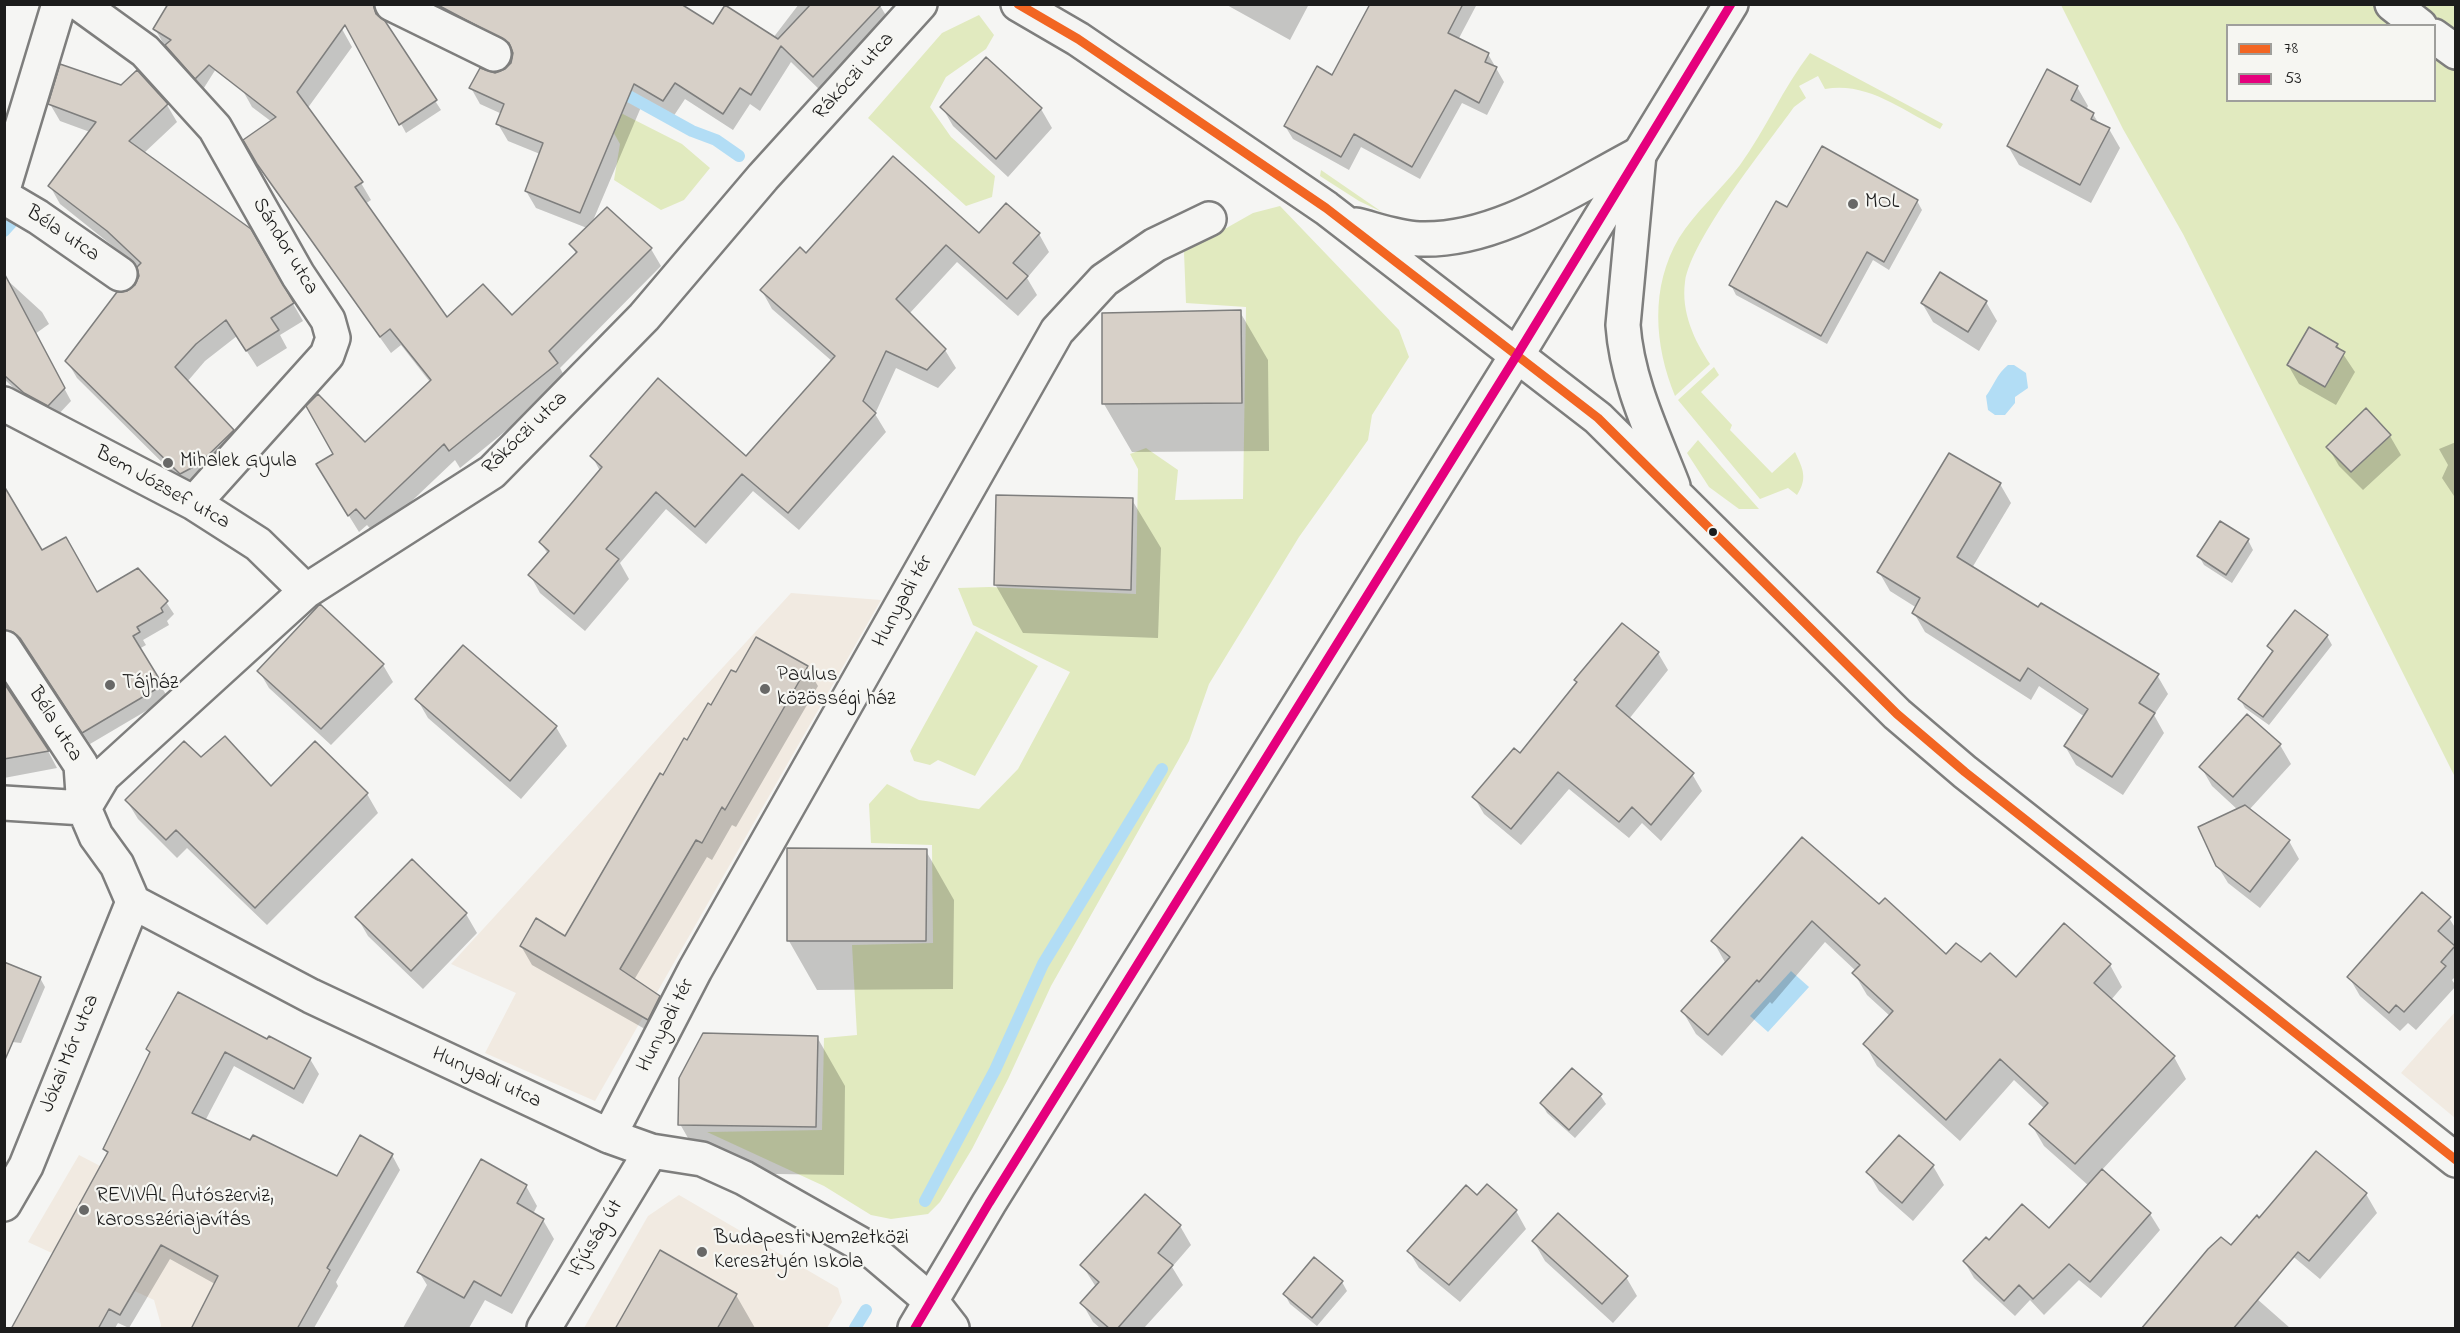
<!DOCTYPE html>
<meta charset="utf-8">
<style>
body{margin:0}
#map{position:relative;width:2460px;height:1333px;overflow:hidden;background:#f5f5f3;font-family:"Indie Flower",sans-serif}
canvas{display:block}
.frame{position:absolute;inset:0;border:6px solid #1c1c1c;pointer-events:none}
.legend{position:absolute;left:2226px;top:24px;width:210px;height:78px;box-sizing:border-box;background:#f6f6f2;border:2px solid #9f9f9c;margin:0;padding:8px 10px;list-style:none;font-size:18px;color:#1c1c1c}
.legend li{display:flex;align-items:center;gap:12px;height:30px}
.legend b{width:30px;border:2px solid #9f9f9c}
</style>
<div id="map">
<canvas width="2460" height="1333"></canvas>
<div class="frame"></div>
<ul class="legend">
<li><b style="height:8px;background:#f26522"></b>78</li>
<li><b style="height:8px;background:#e5007d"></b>53</li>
</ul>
</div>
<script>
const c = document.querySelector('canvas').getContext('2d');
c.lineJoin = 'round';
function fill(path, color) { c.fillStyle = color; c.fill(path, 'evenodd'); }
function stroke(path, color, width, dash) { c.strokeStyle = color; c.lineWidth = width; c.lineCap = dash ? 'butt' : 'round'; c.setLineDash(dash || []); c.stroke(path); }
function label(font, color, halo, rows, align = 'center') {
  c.font = font + ' "Indie Flower",sans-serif'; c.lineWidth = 4.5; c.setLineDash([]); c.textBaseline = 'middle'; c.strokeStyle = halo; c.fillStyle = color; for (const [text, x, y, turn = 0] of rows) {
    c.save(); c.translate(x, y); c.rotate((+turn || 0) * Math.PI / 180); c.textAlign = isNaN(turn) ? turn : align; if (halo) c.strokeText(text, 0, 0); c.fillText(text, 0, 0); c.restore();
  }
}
fill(new Path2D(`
 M 791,593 L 881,600 L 595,1101 L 485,1053 L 516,993 L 451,964 Z
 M 2455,1012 L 2455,1118 L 2401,1073 Z
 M 79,1155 L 204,1220 L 249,1328 L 160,1328 L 161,1325 L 154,1300 L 28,1242 Z
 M 679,1195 L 838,1288 L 842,1302 L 827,1328 L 584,1328 L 648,1216 Z`), '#f1eae1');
fill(new Path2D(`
 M 2061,5 L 2455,5 L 2455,777 L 2183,234 L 2123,129 ZM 2228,26 L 2434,26 L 2434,100 L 2228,100 Z
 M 979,15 L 994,35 L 986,49 L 946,77 L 930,107 L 951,137 L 995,176 L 992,197 L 966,206 L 868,118 L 942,33 Z
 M 1810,53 L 1943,124 L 1940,129 C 1904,111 1867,81 1825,89 L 1818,76 L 1799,86 L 1806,98 L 1794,107 C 1766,146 1691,239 1685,282 C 1681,312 1694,340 1710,364 L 1675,396 C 1654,345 1650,287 1679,238 C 1695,212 1721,190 1740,165 C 1766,129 1783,88 1810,53 Z
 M 611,108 L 682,144 L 710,168 L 684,200 L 661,210 L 614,180 L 620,144 L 607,121 Z
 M 1321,170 L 1382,212 L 1359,201 L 1320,176 Z
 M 1280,206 L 1399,330 L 1409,357 L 1372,415 L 1368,440 L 1299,537 L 1209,684 L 1189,741 L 1051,986 L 1008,1079 L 972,1149 L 940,1202 L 928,1214 L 891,1219 L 871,1215 L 824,1186 L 707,1132 L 822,1130 L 824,1038 L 857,1035 L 852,945 L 933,943 L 932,845 L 871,843 L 869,804 L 887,784 L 919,800 L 979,809 L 1018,769 L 1070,672 L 973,625 L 958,588 L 989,587 L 1136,594 L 1138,469 L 1130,454 L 1146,448 L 1178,470 L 1175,500 L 1243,499 L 1246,307 L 1186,303 L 1184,252 L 1253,213 Z
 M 1714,367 L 1719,375 L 1701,392 L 1732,425 L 1730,430 L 1772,473 L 1795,452 C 1803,469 1808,478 1797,495 L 1788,488 L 1760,499 L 1678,400 Z
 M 1698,440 L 1759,509 L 1739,509 L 1709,487 L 1687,453 Z
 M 976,631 L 1038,666 L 975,776 L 938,760 L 930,765 L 914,761 L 910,751 Z`), '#e1eabf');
fill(new Path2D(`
 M 2008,365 L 2014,365 L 2026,373 L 2028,388 L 2015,397 L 2015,403 L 2005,415 L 1995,415 L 1988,410 L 1986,396 C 1994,385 1997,374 2008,365 Z
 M 1791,971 L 1809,987 L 1768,1032 L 1750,1016 Z`), '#b2ddf5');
fill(new Path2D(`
 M 414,4 L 678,4 L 713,26 L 773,38 L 799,4 L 879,4 L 890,22 L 823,93 L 791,62 L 760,111 L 750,104 L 733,130 L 685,99 L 673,117 L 644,100 L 592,223 L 651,249 L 661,266 L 560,368 L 567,381 L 460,468 L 455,460 L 376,535 L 367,525 L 359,532 L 328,482 L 430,382 L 401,345 L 391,353 L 269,182 L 245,141 L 272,122 L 252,107 L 242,89 L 342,29 L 352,47 L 307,109 L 361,183 L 371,200 L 365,204 L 447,319 L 512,317 L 576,254 L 571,244 L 587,228 L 536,208 L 526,191 L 540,154 L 508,141 L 498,124 L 502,114 L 480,104 L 471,88 L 506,70 L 512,63 L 514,54 Z
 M 1225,4 L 1309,4 L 1290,40 Z
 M 1372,4 L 1477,4 L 1458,40 L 1488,54 L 1504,82 L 1487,115 L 1462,103 L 1420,179 L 1361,147 L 1349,170 L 1293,139 L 1285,126 L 1333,77 Z
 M 255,7 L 202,91 L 166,48 L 155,29 Z
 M 384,22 L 441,110 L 406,133 L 352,35 Z
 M 2077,87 L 2088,106 L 2086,110 L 2093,114 L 2099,124 L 2109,129 L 2120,148 L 2091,203 L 2019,165 L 2008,146 Z
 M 50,104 L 167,105 L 177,122 L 144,153 L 250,230 L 303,321 L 280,335 L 287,348 L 257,367 L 237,336 L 205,361 L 187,382 L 233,431 L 243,448 L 191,491 L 77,378 L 67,361 L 136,286 L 140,276 L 139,267 L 60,204 L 50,186 L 90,132 L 60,121 Z
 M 942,107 L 1041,109 L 1052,128 L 1008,177 L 953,126 Z
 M 1917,201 L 1922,210 L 1889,270 L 1873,260 L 1827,344 L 1736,295 L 1731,285 L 1788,209 Z
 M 1039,234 L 1049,252 L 1027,278 L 1037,295 L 1018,316 L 957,262 L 909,314 L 945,350 L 956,368 L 938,388 L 896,368 L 875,414 L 886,432 L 799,530 L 753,491 L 706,544 L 666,509 L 620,563 L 629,579 L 585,631 L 540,593 L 530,575 L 548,554 L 540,542 L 600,471 L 592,456 L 746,459 L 833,362 L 772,309 L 762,291 L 806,255 L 979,235 Z
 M 1940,274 L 1986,302 L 1997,321 L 1979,351 L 1933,322 L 1922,303 Z
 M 6,279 L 42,312 L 49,324 L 35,334 L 71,401 L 56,417 L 33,406 L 4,379 Z
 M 1240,312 L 1268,360 L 1269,451 L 1132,452 L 1104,404 Z
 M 2337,345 L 2355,372 L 2336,405 L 2299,384 L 2288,365 Z
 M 2390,436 L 2401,455 L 2363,490 L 2339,466 L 2328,447 Z
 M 2456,442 L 2456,499 L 2442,478 L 2448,465 L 2439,449 Z
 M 2000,484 L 2011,503 L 1972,568 L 2039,609 L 2157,675 L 2168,694 L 2154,715 L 2164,733 L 2123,795 L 2076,765 L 2065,746 L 2085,717 L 2039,686 L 2031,700 L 1925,632 L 1914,613 L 1917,608 L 1890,591 L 1879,572 Z
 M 1132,500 L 1161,548 L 1158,638 L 1023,633 L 995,584 Z
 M 2248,540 L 2253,550 L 2232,583 L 2204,565 L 2199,556 Z
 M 42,552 L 97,594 L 166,602 L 174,614 L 167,621 L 169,625 L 143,640 L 146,645 L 139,649 L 168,698 L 90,744 L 62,702 Z
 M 2327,636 L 2332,645 L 2269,725 L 2245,708 L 2240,699 L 2273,654 L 2269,647 Z
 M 463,647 L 556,727 L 567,746 L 521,799 L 428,718 L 417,699 Z
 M 1658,653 L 1668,670 L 1629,719 L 1692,774 L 1702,791 L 1661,841 L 1642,823 L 1629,838 L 1569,789 L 1521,845 L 1484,814 L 1474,797 L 1521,755 L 1578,683 L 1576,680 Z
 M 383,665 L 393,682 L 331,745 L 269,688 L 259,671 Z
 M 807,668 L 818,686 L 736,827 L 732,825 L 712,860 L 707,857 L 634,980 L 659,997 L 670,1016 L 659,1037 L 532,965 L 521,946 L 566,938 L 663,777 L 737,674 Z
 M 4,684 L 48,751 L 57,768 L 4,778 Z
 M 315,743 L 367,794 L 378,813 L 267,925 L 187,848 L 177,858 L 138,819 L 127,801 L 201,760 L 271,788 Z
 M 2280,745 L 2291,764 L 2249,810 L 2289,841 L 2299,859 L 2260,908 L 2228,883 L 2217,865 L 2238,810 L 2212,786 L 2201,767 Z
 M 926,851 L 954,900 L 953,989 L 817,990 L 789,941 Z
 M 412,861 L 466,914 L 477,933 L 423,989 L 368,936 L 357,917 Z
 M 1879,906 L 1946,956 L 1981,964 L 2016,979 L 2110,965 L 2122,987 L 2111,1000 L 2174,1057 L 2186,1079 L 2101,1171 L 2150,1214 L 2160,1230 L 2101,1298 L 2079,1280 L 2044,1315 L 2030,1300 L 2015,1316 L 1974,1278 L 1964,1261 L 1989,1243 L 2049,1230 L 2089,1186 L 2044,1146 L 2031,1124 L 2045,1109 L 2014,1080 L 1960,1141 L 1877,1066 L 1865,1044 L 1890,1016 L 1867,995 L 1854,973 L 1856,971 L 1825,942 L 1772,1004 L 1770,1002 L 1722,1056 L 1696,1034 L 1683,1012 L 1726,964 L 1713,941 Z
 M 2449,918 L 2456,929 L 2456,943 L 2453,946 L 2456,950 L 2456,976 L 2452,980 L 2456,986 L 2416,1030 L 2408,1023 L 2400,1031 L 2360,996 L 2349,977 Z
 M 40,978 L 45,987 L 21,1043 L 4,1041 Z
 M 817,1037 L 845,1086 L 844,1175 L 708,1173 L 680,1124 Z
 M 267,1041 L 310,1059 L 319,1074 L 303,1104 L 234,1066 L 205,1121 L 338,1178 L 392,1155 L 400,1170 L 336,1282 L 338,1286 L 314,1328 L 192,1328 L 215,1284 L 170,1259 L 129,1328 L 118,1323 L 115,1328 L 14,1328 L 108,1155 L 105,1149 L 151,1054 L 148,1049 Z
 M 1600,1095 L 1606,1104 L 1575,1138 L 1547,1113 L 1542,1104 Z
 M 1899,1137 L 1933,1166 L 1944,1185 L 1913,1221 L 1879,1191 L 1868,1172 Z
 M 481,1161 L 526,1186 L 537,1206 L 533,1214 L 543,1220 L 554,1239 L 512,1314 L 485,1300 L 469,1328 L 403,1328 L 427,1285 L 419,1272 Z
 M 1488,1186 L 1516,1211 L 1526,1229 L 1460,1302 L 1419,1268 L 1409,1251 L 1477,1197 Z
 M 2366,1194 L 2377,1213 L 2320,1279 L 2271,1238 Z
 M 1180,1226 L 1191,1245 L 1172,1267 L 1183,1285 L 1144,1328 L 1100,1328 L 1093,1322 L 1082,1303 L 1096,1287 L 1082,1265 Z
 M 1534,1242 L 1626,1277 L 1637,1296 L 1613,1323 L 1545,1261 Z
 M 2206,1254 L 2290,1328 L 2142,1328 Z
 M 1342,1282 L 1347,1291 L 1317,1326 L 1290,1304 L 1285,1295 Z
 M 736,1295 L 755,1328 L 617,1328 Z`), '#0003');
stroke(new Path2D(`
 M 616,89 L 692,131 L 716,140 L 739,156
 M 4,231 L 13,221
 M 925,1201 L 995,1070 L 1043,964 L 1162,769
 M 855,1328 L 866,1310`), '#b2ddf5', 12);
const building = new Path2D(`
 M 168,4 L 373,4 L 376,14 L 385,21 L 437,100 L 399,125 L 345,25 L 297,92 L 363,182 L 355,187 L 447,317 L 483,284 L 512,315 L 577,252 L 569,244 L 607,207 L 652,248 L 549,351 L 558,363 L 449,451 L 444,444 L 365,519 L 356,509 L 348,516 L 316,464 L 333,454 L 306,406 L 318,394 L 365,442 L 431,380 L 390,329 L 380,337 L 257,164 L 243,140 L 276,117 L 209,65 L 195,79 L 165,45 L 171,40 L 153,29 Z
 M 436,4 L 681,4 L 713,24 L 725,5 L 778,39 L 811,4 L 882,4 L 813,77 L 781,46 L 751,95 L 740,88 L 723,114 L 675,83 L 663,101 L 634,84 L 580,213 L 525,191 L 543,143 L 496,124 L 504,104 L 469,88 L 480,68 L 495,73 L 505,69 L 511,63 L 513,53 L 509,43 Z
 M 1370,4 L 1463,4 L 1448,33 L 1489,53 L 1485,62 L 1497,67 L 1479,103 L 1455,90 L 1412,167 L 1354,134 L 1341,157 L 1284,126 L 1317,66 L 1332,75 Z
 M 986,57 L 1042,108 L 996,159 L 940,107 Z
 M 60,64 L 121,85 L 137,70 L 168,104 L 129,141 L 251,229 L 294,303 L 271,318 L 279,330 L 246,351 L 226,320 L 196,344 L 175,367 L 234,430 L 199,464 L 180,474 L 65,361 L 117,292 L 127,291 L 135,285 L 139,276 L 137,267 L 141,263 L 107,231 L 48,186 L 96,122 L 48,104 Z
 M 2047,69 L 2078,86 L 2071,100 L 2094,113 L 2091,119 L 2110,128 L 2080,185 L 2007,146 Z
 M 1822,146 L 1918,200 L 1884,262 L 1867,252 L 1821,336 L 1729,285 L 1776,201 L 1787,207 Z
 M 893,156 L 979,233 L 1006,203 L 1040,233 L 1013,263 L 1028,276 L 1007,299 L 946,245 L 896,299 L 946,349 L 927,370 L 886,351 L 863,401 L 876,413 L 788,513 L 742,474 L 695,527 L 656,492 L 606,549 L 619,559 L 574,614 L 528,575 L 549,551 L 539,542 L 602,467 L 590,456 L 658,378 L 746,456 L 835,356 L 760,290 L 800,247 L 806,253 Z
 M 1940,272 L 1987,301 L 1968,332 L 1921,303 Z
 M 4,273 L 65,388 L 48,406 L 24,393 L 4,375 Z
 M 1241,310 L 1242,403 L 1102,404 L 1102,313 Z
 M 2309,327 L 2338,344 L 2336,347 L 2345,352 L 2325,387 L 2287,365 Z
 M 2366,408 L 2391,435 L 2351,472 L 2326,447 Z
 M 1949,453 L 2001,483 L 1957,557 L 2038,607 L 2041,603 L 2159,674 L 2139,703 L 2155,713 L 2112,777 L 2064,746 L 2088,709 L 2028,668 L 2020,681 L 1912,613 L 1920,598 L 1877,572 Z
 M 4,486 L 42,550 L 66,537 L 97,592 L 138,568 L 168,601 L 161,608 L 163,612 L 137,627 L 140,632 L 133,636 L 163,685 L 82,733 L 20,638 L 13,632 L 4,630 Z
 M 996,495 L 1133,498 L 1131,590 L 994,585 Z
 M 2220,521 L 2249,539 L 2226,575 L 2197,556 Z
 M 320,604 L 384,664 L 321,729 L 257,671 Z
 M 2295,610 L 2328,635 L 2263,717 L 2238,699 L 2273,651 L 2267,646 Z
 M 1622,623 L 1659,652 L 1616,706 L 1694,773 L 1651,825 L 1632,807 L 1619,822 L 1558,772 L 1511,829 L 1472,797 L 1514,748 L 1520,753 L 1577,682 L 1574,680 Z
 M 756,637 L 808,666 L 725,810 L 722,807 L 702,843 L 696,840 L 620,969 L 660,996 L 648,1020 L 520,946 L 536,918 L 565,936 L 660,773 L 663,775 L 684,738 L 687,740 L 708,703 L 711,705 L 731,670 L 736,672 Z
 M 463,645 L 557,726 L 510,781 L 415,699 Z
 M 4,683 L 49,751 L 4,759 Z
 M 2247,714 L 2281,744 L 2233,797 L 2199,767 Z
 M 225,736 L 271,786 L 315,741 L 368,793 L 255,908 L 176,830 L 166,840 L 125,800 L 184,741 L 201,757 Z
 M 2245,805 L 2290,840 L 2250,892 L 2216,866 L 2198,827 Z
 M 1802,837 L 1879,904 L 1885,898 L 1946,954 L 1956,943 L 1981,962 L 1990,953 L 2016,977 L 2064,923 L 2111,964 L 2094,983 L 2175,1056 L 2075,1164 L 2029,1124 L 2048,1103 L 2000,1059 L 1946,1120 L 1863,1044 L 1893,1011 L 1852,973 L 1860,965 L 1812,921 L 1759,982 L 1757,980 L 1708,1035 L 1681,1011 L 1730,957 L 1711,941 Z
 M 787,848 L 927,849 L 926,941 L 787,941 Z
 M 412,859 L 467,913 L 411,971 L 355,917 Z
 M 2422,892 L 2451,917 L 2438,931 L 2455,946 L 2441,962 L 2446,966 L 2404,1012 L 2396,1005 L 2389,1013 L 2347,977 Z
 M 4,962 L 41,977 L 4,1062 Z
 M 178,992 L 267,1039 L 269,1036 L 311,1058 L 294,1089 L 225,1052 L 192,1113 L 250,1140 L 253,1135 L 337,1176 L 360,1135 L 393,1154 L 327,1268 L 330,1270 L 297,1329 L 191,1329 L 218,1276 L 161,1245 L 120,1315 L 109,1309 L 98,1329 L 11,1329 L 108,1152 L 103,1149 L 150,1052 L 146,1049 Z
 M 703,1033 L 818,1036 L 816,1127 L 678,1125 L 679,1078 Z
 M 1572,1068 L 1602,1094 L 1569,1130 L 1540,1103 Z
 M 1899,1135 L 1934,1165 L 1902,1203 L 1866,1172 Z
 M 2316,1151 L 2367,1193 L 2309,1261 L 2298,1252 L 2233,1329 L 2141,1329 L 2208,1249 L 2221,1237 L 2231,1245 L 2257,1215 L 2259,1218 Z
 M 481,1159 L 527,1185 L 517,1203 L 544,1219 L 501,1296 L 474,1281 L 464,1298 L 417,1272 Z
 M 2102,1169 L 2151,1213 L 2090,1282 L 2069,1264 L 2033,1299 L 2019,1285 L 2004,1301 L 1963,1261 L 1986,1237 L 1989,1240 L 2022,1204 L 2049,1228 Z
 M 1487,1184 L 1517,1210 L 1449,1285 L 1407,1251 L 1466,1185 L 1477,1195 Z
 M 1145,1194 L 1181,1225 L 1158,1253 L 1173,1265 L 1117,1329 L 1110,1329 L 1080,1303 L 1099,1282 L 1080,1265 Z
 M 1558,1213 L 1628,1276 L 1602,1304 L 1532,1241 Z
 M 660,1250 L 737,1294 L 717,1329 L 615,1329 Z
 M 1314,1257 L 1343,1281 L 1312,1318 L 1283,1294 Z`);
fill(building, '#d7d0c8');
stroke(building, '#7e7e7d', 1.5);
const street = new Path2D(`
 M 80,4 L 145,51 L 215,128 L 298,275 L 328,320 L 333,338 L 327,355 L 194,503
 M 392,4 L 494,54
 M 2392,4 L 2420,26
 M 2434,36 L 2456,52
 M 4,186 L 59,4
 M 4,197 L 38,217 L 120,274
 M 4,404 L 194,503 L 258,544 L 306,591
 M 4,648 L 81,765 L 84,808 L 96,836 L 117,865 L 133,902 L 311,996 L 609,1136 L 651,1151 L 702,1159 L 744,1178 L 871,1250 L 931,1301 L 952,1328
 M 4,803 L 84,808
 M 84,808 L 103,776 L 306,591 L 492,472 L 644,317 L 763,177 L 920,4
 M 609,1136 L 695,970 L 1057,331 L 1104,280 L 1155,245 L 1209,219
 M 4,1204 L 26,1166 L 133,902
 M 544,1328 L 651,1151`);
const secondary = new Path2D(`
 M 1018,4 L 1078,39 L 1326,208 L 1598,418 L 1897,714 L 1965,772 L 2456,1160
 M 1639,154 L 1623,325 C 1627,382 1653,434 1673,486
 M 1356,225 C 1376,230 1398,238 1419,239 C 1496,242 1572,189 1639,154`);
const primary = new Path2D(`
 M 915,1328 L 989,1203 L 1517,355 L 1731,4`);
stroke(street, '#7e7e7d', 38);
stroke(secondary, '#7e7e7d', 38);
stroke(primary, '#7e7e7d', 38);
stroke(street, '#f5f5f3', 33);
stroke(secondary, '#f5f5f3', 33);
stroke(primary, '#f5f5f3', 33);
stroke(new Path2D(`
 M 1018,4 L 1078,39 L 1326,208 L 1598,418 L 1897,714 L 1965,772 L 2456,1160`), '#f26522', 9);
stroke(new Path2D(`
 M 915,1328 L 989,1203 L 1517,355 L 1731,4`), '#e5007d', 9);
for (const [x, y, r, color] of [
 [1853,204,6,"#686867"],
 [168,463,6,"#686867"],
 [1713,532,5,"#1c1c1c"],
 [110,685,6,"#686867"],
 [765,689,6,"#686867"],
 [84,1210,6,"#686867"],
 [702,1252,6,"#686867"]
]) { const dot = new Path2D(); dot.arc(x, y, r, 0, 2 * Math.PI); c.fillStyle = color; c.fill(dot); stroke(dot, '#f6f6f2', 2); }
label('21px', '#1c1c1c', '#f6f6f2', [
 ["Rákóczi utca",855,77,-48],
 ["Béla utca",62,235,34],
 ["Sándor utca",284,247,59],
 ["Rákóczi utca",526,434,-44],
 ["Bem József utca",162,489,29],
 ["Hunyadi tér",904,602,-61],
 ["Béla utca",54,725,58],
 ["Hunyadi tér",667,1026,-63],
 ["Jókai Mór utca",71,1054,-68],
 ["Hunyadi utca",486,1079,25],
 ["Ifjúság út",597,1239,-59]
]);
label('21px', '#1c1c1c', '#f6f6f2', [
 ["MOL",1865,204],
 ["Mihalek Gyula",180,463],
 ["Paulus",777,677],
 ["közösségi ház",777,701],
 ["Tájház",122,685],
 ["REVIVAL Autószerviz,",96,1198],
 ["karosszériajavítás",96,1222],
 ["Budapesti Nemzetközi",714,1240],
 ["Keresztyén Iskola",714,1264]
], 'left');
</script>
